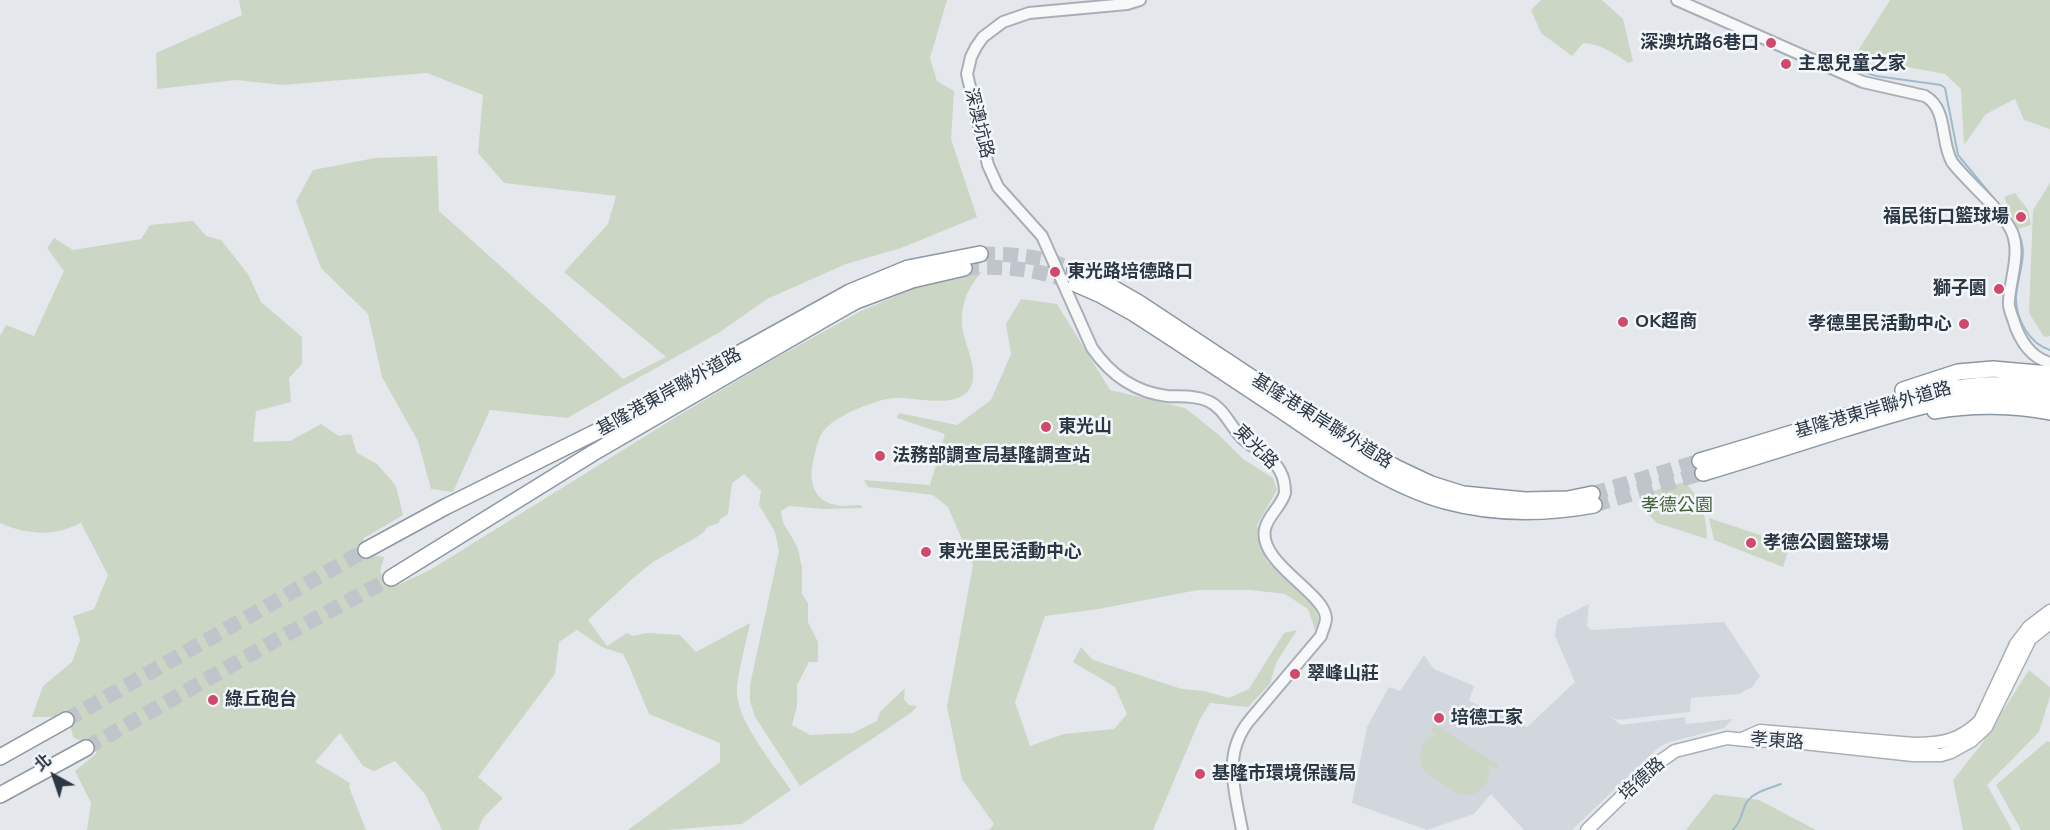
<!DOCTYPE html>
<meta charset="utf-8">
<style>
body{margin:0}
#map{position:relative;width:2050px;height:830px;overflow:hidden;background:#e4e8ec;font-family:Mulish,"Noto Sans TC",sans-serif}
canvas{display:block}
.north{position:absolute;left:24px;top:746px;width:60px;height:60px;-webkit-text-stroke:4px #f4f7f9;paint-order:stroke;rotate:320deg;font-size:16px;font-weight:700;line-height:24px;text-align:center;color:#2b3745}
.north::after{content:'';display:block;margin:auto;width:21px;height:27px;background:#2b3745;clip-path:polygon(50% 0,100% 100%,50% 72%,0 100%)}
</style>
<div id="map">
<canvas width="2050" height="830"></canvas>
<div class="north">北</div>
</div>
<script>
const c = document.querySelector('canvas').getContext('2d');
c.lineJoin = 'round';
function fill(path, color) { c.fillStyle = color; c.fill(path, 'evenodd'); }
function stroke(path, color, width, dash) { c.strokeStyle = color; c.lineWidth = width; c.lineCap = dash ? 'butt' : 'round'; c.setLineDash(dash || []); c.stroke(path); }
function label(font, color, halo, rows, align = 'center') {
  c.font = font + ' Mulish,"Noto Sans TC",sans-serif'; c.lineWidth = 5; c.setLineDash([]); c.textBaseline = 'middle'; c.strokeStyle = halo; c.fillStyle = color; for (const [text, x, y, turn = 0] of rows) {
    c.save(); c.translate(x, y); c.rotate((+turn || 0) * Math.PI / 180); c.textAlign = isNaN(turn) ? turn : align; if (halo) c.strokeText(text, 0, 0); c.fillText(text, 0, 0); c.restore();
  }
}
fill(new Path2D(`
 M 1589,604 L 1587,626 L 1591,630 L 1724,622 L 1760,676 L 1752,687 L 1739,694 L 1691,698 L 1690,712 L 1617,720 L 1608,715 L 1621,725 L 1685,717 L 1686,724 L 1733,719 L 1724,728 L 1666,743 L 1658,748 L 1572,830 L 1524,830 L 1491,794 L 1474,814 L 1427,830 L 1352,803 L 1367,727 L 1389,687 L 1400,691 L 1424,655 L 1434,669 L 1474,686 L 1469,701 L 1527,727 L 1575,682 L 1555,636 L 1557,620 Z`), '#d2d7de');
fill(new Path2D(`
 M 239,0 L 947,0 L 930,58 L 937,81 L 954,91 L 951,139 L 977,217 L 901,248 L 846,264 L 767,299 L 720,332 L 567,418 L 490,410 L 453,492 L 431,489 L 418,441 L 382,377 L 368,314 L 321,268 L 296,201 L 313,170 L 375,158 L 437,156 L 439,211 L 563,322 L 623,379 L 666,357 L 564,272 L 608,224 L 616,196 L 504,183 L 478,153 L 483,95 L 427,73 L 282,85 L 236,80 L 157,89 L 156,53 L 242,15 Z
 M 1541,0 L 1602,0 L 1623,19 L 1633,61 L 1628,63 C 1614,53 1601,44 1583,43 L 1572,56 L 1541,33 L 1531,10 Z
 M 1890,0 L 2050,0 L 2050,129 L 2024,120 L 2015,99 L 1986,114 L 1964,145 L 1961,89 L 1945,74 L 1875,61 L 1856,54 Z
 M 2050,183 L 2050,336 L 2044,337 L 2029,313 L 2033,210 Z
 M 2015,193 L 2028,210 L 2031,225 L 2018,229 L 2004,197 Z
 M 193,221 L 206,236 L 221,240 L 248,274 L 261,302 L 302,337 L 302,364 L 289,378 L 291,402 L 256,411 L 253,442 L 290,441 L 321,424 L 339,436 L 351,434 L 357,453 L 377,464 L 396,486 L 403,515 L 364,538 L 362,549 L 369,555 L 384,557 L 380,572 L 392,585 L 400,584 L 430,570 L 681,414 L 767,363 L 861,311 L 922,285 L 982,272 C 967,287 959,309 963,331 C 966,348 982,377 967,392 C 950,410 909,394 887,399 C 869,403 838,415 825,429 C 818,437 816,448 814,458 C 808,478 812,501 836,505 C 843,507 851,505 859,505 L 862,506 L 863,508 L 825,509 L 789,506 L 781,511 C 782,528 791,532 797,547 C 800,553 799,560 802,566 L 802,594 L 808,603 L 808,622 L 818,642 L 818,662 L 809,662 L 797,685 L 797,706 L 792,725 L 810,735 L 853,733 L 877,721 L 880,712 L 905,688 L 904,699 L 909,705 L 917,706 L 912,712 L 878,735 L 800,786 L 755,717 L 750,701 L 750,685 L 779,551 L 775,532 L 759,505 L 761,491 L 744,474 L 732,483 L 728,514 L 720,519 L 719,523 L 707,527 L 704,532 L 695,538 L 653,562 L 631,580 L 588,620 L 607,646 L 627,633 L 633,636 L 647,633 L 680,635 L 696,652 L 750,623 C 746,644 739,666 737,688 C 734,718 774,765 791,790 L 742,824 L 666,830 L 628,830 L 720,762 L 720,743 L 649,714 L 629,666 L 623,654 L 602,647 L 577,630 L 559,642 L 555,674 L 478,777 L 503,798 L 483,818 L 478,830 L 442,830 L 425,794 L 395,761 L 374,771 L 363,766 L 340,733 L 315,762 L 350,783 L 349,787 L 366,830 L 87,830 L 91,803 L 75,771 L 97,753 L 87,744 L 73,737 L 70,723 L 55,717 L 32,717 L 43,686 L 72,662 L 80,640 L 73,616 L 94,609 L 108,575 L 81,523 C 53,537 28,535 0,523 L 0,336 L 6,325 L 34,336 L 64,271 L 47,248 L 54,238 L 73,250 L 141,239 L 150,225 Z
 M 1021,299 L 1057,304 L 1110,390 L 1185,408 L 1219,435 L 1243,459 L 1273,478 L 1277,490 L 1257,525 L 1267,561 L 1313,604 L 1319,620 L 1315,630 L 1308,609 L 1285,594 L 1251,590 L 1198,590 L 1098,609 L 1045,616 L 1015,702 L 1030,746 L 1064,734 L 1114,729 L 1127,714 L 1115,687 L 1073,662 L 1081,647 L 1093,660 L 1182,689 L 1204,691 L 1229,698 L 1249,689 L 1284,633 L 1297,630 L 1276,663 L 1270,684 L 1248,707 L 1210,703 L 1200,719 L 1153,830 L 989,830 L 994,824 L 962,779 L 947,707 L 973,565 L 948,507 L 933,495 L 868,487 L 864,480 L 930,485 L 945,434 L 897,418 L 899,413 L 957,425 L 991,400 L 1011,354 L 1006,324 Z
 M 1684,482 C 1700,496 1707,517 1707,539 L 1657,523 L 1647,513 L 1639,495 Z
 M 1709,518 L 1790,545 L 1783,567 L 1714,540 Z
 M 2029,670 L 2050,687 L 2050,696 L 2039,732 L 1987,785 L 2012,830 L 1963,830 L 1953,780 L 1981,745 Z
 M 1434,724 L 1499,765 L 1496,770 L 1489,766 C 1492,784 1477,799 1459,794 L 1426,773 C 1415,759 1419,741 1436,734 L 1431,731 Z
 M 2047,741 L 2050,742 L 2050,830 L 2021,830 L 1996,785 Z
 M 1714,794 L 1759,800 L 1816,830 L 1686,830 Z`), '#cbd6c5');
stroke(new Path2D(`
 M 1852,68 L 1876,76 L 1941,85 L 1945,88 L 1958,155 L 2005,212
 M 2016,229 C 2031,252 2017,274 2016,298 C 2016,320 2030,344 2050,350
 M 1733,830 C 1740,822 1741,817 1744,808 C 1748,793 1768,789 1781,784`), '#9fbacc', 2);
stroke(new Path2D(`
 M 980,254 C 1016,254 1041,256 1075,270
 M 964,268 C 1005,266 1035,268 1073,283
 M 1592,494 L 1700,461
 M 1594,505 L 1703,473
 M 66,720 L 366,550
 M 86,748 L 276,640 L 391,578`), '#bfc5cb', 15, [15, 8]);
const tertiary = new Path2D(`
 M 1140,0 L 1127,4 L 1029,13 L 1003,22 L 983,37 L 976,47 L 971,57 L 967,74 L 988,165 L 998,187 L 1042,236 L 1092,348 C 1110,374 1134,392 1167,396 C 1181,397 1195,395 1208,401 C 1224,408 1230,426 1242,438 C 1254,449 1272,456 1280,471 C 1284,478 1285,486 1285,493 C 1281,507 1268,515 1265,529 C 1258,563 1324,592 1326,618 C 1326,624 1322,631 1321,636 L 1249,721 C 1222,755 1235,791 1242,830
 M 1677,0 L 1863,82 L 1925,96 C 1948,109 1940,141 1952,162 C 1967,182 2003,211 2012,232 C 2021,253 2010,280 2009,301 C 2008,307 2011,313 2013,319 C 2019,339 2029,357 2050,363`);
const secondary = new Path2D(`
 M 1742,739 L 1760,731 L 1914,744 C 1942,744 1959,741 1980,721 L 2016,644 L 2029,627 L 2050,611
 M 1587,830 L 1652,767 L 1675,751 L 1727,738 L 1756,741 L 1776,740 L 1913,755 L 1941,755 L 1951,752 L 1971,741 L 1986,727 L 2030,639 L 2050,623`);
const trunk = new Path2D(`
 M 1075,270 L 1101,281 L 1139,303 L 1346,440 L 1397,468 L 1431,484 L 1463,494 L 1525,500 L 1568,499 L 1592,494
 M 1076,284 L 1099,294 L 1133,313 C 1183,345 1232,378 1282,411 C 1331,444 1387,485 1445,501 C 1493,514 1545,514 1594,505
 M 1903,390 L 1958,372 L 1993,369 L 2050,374
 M 1935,411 C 1972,404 2014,405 2050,412
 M 1700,461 C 1747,447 1793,433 1840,418 C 1915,396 1970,376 2050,388
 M 1703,473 C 1750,459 1797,444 1844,429 C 1911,409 1976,385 2047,398
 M 366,550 L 445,507 L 606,427 L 850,292 L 908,268 L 980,254
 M 391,578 L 593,453 L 833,314 L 856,301 L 912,280 L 964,268
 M 0,757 L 66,720
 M 0,795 L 86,748`);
stroke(tertiary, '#a9afb7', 14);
stroke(secondary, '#a9afb7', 15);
stroke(trunk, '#8b97a3', 18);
stroke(tertiary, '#f7f8fa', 10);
stroke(secondary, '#fff', 12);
stroke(trunk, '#fff', 15);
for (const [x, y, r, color] of [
 [1771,43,6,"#d04a6c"],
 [1786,64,6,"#d04a6c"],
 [2021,217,6,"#d04a6c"],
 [1055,272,6,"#d04a6c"],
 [1999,289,6,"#d04a6c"],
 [1623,322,6,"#d04a6c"],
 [1964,324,6,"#d04a6c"],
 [1046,427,6,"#d04a6c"],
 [880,456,6,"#d04a6c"],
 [1751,543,6,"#d04a6c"],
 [926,552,6,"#d04a6c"],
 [1295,674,6,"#d04a6c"],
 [213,700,6,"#d04a6c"],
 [1439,718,6,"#d04a6c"],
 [1200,774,6,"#d04a6c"]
]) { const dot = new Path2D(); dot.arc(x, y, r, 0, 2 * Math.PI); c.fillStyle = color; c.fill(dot); stroke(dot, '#f4f7f9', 2); }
label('bold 18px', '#2b3745', '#f4f7f9', [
 ["深澳坑路6巷口",1759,43,"right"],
 ["主恩兒童之家",1798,64],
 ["福民街口籃球場",2009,217,"right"],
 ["東光路培德路口",1067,272],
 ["獅子園",1987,289,"right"],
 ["OK超商",1635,322],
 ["孝德里民活動中心",1952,324,"right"],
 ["東光山",1058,427],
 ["法務部調查局基隆調查站",892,456],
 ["孝德公園籃球場",1763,543],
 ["東光里民活動中心",938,552],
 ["翠峰山莊",1307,674],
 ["綠丘砲台",225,700],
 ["培德工家",1451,718],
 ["基隆市環境保護局",1212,774]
], 'left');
label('18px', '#2b3745', '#f4f7f9', [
 ["深澳坑路",979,123,76],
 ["基隆港東岸聯外道路",669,392,-29],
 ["基隆港東岸聯外道路",1873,410,-16],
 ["基隆港東岸聯外道路",1322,421,32],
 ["東光路",1256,447,45],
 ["孝東路",1777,741,4],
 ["培德路",1642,779,-42]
]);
label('18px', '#446138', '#f4f7f9', [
 ["孝德公園",1677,506]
]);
</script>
